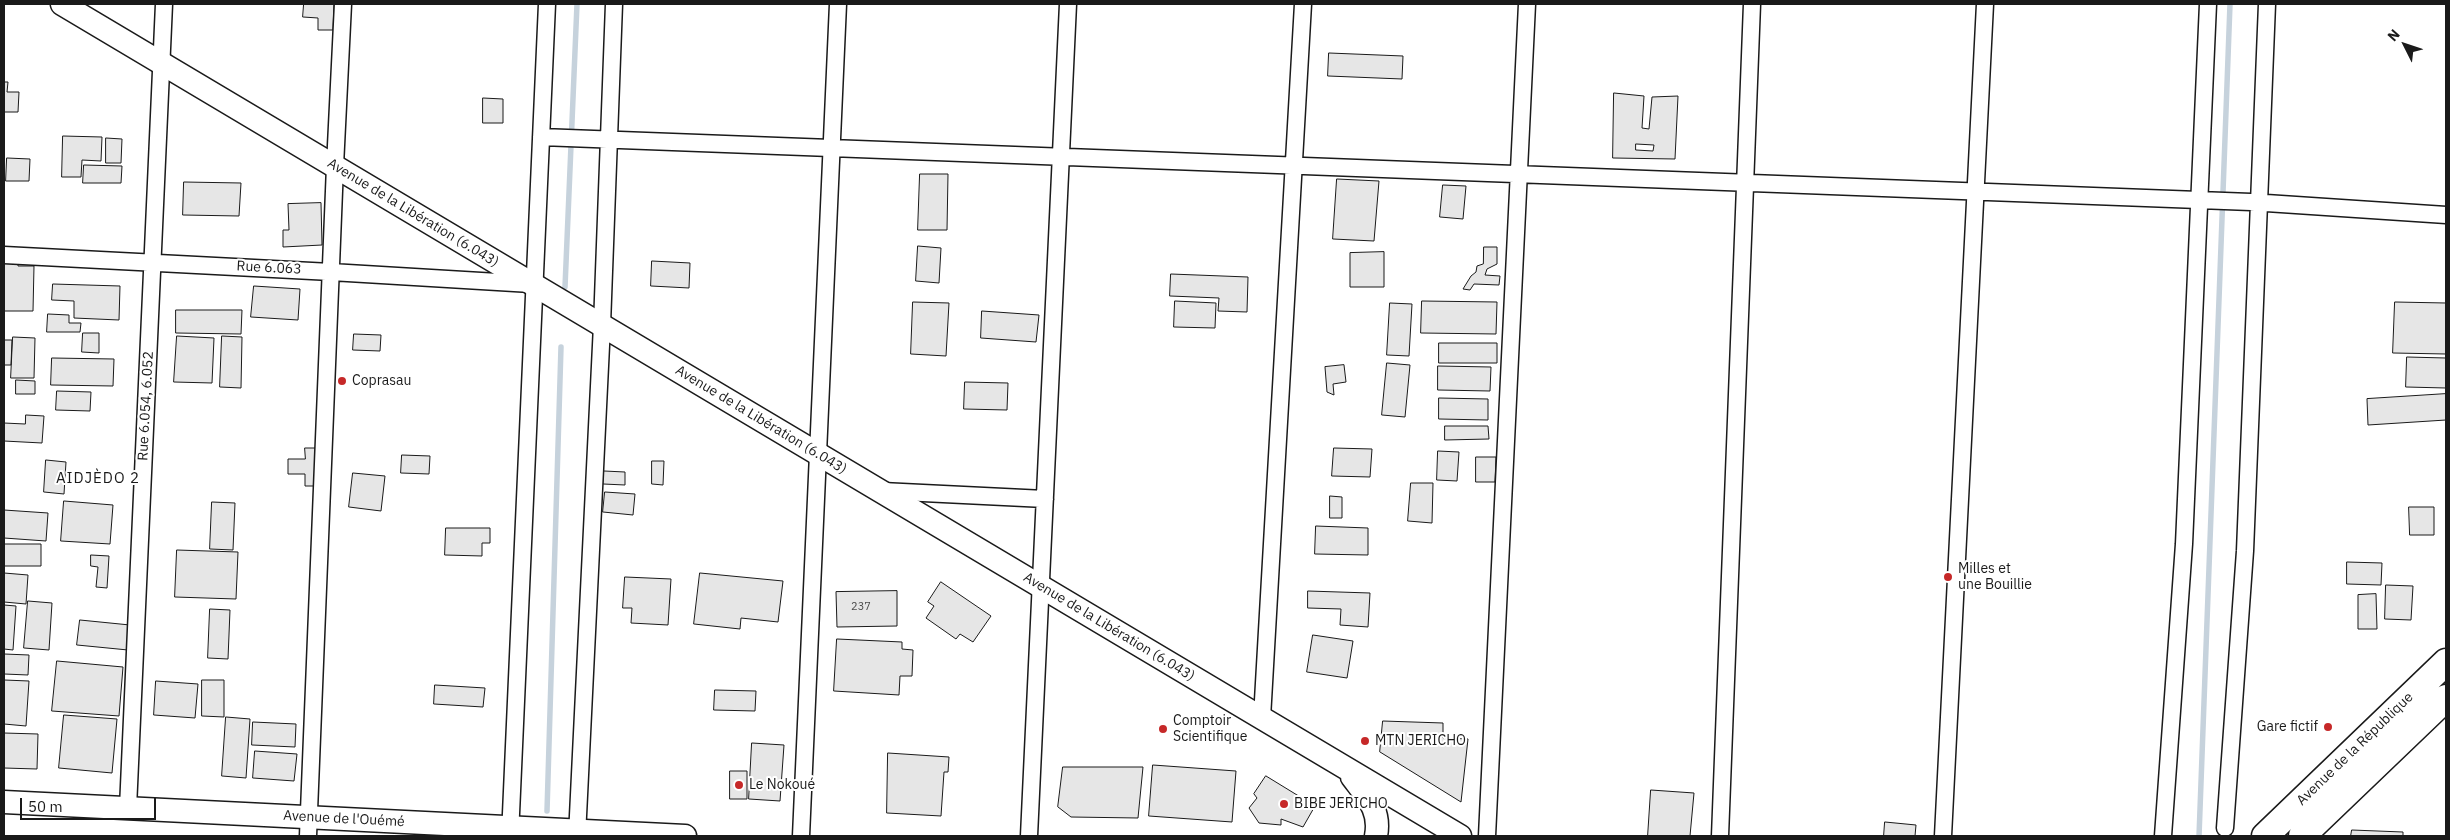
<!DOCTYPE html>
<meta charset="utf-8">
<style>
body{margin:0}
#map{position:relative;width:2450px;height:840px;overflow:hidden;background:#fff;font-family:"IBM Plex Sans",sans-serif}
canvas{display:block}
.frame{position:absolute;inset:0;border:5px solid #1a1a1a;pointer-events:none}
.north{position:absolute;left:2380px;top:20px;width:50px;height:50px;-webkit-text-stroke:4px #fff;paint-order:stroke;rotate:311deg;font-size:14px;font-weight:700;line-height:20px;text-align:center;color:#1a1a1a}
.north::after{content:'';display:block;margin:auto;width:18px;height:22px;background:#1a1a1a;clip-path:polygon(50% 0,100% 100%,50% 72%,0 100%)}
.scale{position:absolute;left:20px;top:798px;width:136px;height:22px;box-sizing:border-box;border:2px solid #1a1a1a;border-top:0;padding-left:6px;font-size:15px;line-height:18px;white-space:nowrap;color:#1a1a1a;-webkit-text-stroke:4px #fff;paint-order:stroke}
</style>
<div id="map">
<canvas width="2450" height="840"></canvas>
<div class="frame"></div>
<div class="north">N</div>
<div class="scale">50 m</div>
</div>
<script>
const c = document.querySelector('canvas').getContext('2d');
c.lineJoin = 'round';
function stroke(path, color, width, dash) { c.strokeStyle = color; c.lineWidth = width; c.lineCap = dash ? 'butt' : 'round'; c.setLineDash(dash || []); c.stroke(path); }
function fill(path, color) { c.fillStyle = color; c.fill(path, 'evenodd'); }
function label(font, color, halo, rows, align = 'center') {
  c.font = font + ' "IBM Plex Sans",sans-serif'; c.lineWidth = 4; c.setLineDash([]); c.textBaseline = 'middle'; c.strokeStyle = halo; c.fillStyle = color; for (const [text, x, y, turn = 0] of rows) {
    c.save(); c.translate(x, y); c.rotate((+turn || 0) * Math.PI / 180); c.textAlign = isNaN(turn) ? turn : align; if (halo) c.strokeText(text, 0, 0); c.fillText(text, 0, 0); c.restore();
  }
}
stroke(new Path2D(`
 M 565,287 L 577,4
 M 547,811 L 561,347
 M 2199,836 L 2230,4`), '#c6d2dc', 5.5);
const building = new Path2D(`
 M 304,4 L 334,4 L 333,30 L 318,30 L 318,18 L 303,17 Z
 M 1329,53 L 1403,56 L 1402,79 L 1328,76 Z
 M 4,82 L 8,82 L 7,92 L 19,92 L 18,112 L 4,112 Z
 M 1614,93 L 1644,96 L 1642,128 L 1649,129 L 1652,97 L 1678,96 L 1675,159 L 1613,158 ZM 1636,144 L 1654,145 L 1653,151 L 1636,150 Z
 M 483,98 L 503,99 L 503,123 L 483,123 Z
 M 63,136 L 102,137 L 101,161 L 82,160 L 81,177 L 62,177 Z
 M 106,138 L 122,139 L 121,163 L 106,163 Z
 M 7,158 L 30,159 L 29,181 L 6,181 Z
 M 84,165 L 122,166 L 121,183 L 83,183 Z
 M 920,174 L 948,174 L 947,230 L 918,230 Z
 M 1337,179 L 1379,181 L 1374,241 L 1333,239 Z
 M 184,182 L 241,183 L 239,216 L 183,215 Z
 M 1443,185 L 1466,186 L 1463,219 L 1440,217 Z
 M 321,203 L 322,245 L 283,247 L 283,230 L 289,230 L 288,204 Z
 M 918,246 L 941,248 L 939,283 L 916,281 Z
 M 1484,247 L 1497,247 L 1497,264 L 1487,269 L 1485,275 L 1500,276 L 1499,285 L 1474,284 L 1470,290 L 1463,289 L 1471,276 L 1476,272 L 1477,266 L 1483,264 Z
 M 1384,252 L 1384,287 L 1350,287 L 1350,253 Z
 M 652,261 L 690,263 L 689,288 L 651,286 Z
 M 4,262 L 18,262 L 18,266 L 34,266 L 33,311 L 4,311 Z
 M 1171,274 L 1248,277 L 1247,312 L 1218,311 L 1219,298 L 1170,296 Z
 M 53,284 L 120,286 L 119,320 L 74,318 L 74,301 L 52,300 Z
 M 254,286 L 300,289 L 298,320 L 251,317 Z
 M 1175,301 L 1216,303 L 1215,328 L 1174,327 Z
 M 1422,301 L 1497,302 L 1496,334 L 1421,333 Z
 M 913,302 L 949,303 L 946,356 L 911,354 Z
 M 2395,302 L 2446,303 L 2446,354 L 2393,353 Z
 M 1390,303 L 1412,304 L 1409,356 L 1387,355 Z
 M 176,310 L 242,310 L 241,334 L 176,333 Z
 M 982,311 L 1039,315 L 1036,342 L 981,338 Z
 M 48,314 L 69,315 L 69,323 L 81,323 L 80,332 L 47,332 Z
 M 83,333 L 99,333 L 99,353 L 82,352 Z
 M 354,334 L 381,335 L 380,351 L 353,350 Z
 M 177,336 L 214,338 L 212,383 L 174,382 Z
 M 222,336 L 242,337 L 241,388 L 220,387 Z
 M 13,337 L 35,338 L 34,378 L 11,378 Z
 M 4,340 L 12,340 L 11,365 L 4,365 Z
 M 1439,343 L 1497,343 L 1497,363 L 1439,363 Z
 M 2407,357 L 2446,358 L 2446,388 L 2406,387 Z
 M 52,358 L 114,359 L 113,386 L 51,385 Z
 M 1387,363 L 1410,365 L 1405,417 L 1382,415 Z
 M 1344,365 L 1346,382 L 1333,384 L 1334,395 L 1327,392 L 1325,367 Z
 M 1438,366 L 1491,367 L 1490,391 L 1438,390 Z
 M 16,380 L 35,381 L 35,394 L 16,394 Z
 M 965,382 L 1008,383 L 1007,410 L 964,409 Z
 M 57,391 L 91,392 L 90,411 L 56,410 Z
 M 2446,394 L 2446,420 L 2368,425 L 2367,399 Z
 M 1439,398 L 1488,399 L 1488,420 L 1439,419 Z
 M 26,415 L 44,416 L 42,443 L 4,441 L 4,423 L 25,424 Z
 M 1445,426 L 1488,426 L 1489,439 L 1445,440 Z
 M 305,448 L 319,448 L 319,486 L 305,486 L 305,474 L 288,474 L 288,459 L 305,459 Z
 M 1334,448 L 1372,449 L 1370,477 L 1332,476 Z
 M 1438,451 L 1459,452 L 1457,481 L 1437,480 Z
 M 402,455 L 430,456 L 429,474 L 401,473 Z
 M 1476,457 L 1496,457 L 1495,482 L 1476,482 Z
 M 46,460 L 66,462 L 64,494 L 44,492 Z
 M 652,461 L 664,461 L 663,485 L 652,484 Z
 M 604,471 L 625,472 L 625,485 L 603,484 Z
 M 353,473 L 385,476 L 381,511 L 349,507 Z
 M 1411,483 L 1433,483 L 1432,523 L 1408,521 Z
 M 605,492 L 635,494 L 633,515 L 603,512 Z
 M 1330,496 L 1342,497 L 1342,518 L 1330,518 Z
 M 64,501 L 113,505 L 110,544 L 61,541 Z
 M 212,502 L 235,503 L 233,550 L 210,549 Z
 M 2409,507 L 2434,507 L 2434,535 L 2410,535 Z
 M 4,510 L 48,513 L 46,541 L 4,538 Z
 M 1316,526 L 1368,528 L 1368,555 L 1315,554 Z
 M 446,528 L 490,528 L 490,543 L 482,543 L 482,556 L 445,555 Z
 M 4,544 L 41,544 L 41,566 L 4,566 Z
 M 177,550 L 238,552 L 236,599 L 175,597 Z
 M 91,555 L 109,556 L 107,588 L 96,587 L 98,567 L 91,566 Z
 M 2347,562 L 2382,563 L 2381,585 L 2347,584 Z
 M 4,573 L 28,575 L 26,604 L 4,602 Z
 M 700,573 L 783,581 L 778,622 L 741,618 L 740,629 L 694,624 Z
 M 625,577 L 671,579 L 668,625 L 631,623 L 632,608 L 623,608 Z
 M 941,582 L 991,616 L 973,642 L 960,634 L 956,639 L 926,618 L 934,606 L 928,602 Z
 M 2386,585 L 2413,586 L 2411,620 L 2385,619 Z
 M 897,591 L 897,626 L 837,627 L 836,592 Z
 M 1308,591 L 1370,593 L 1368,627 L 1340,625 L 1341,609 L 1308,608 Z
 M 2376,594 L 2377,629 L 2358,629 L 2358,595 Z
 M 28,601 L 52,603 L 49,650 L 24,648 Z
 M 4,605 L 16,606 L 13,650 L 4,649 Z
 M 210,609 L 230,610 L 228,659 L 208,658 Z
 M 80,620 L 130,625 L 128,650 L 77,645 Z
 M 1313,635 L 1353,641 L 1347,678 L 1307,672 Z
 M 837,639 L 902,642 L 902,649 L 913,650 L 912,676 L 900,676 L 899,695 L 834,691 Z
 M 4,654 L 29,655 L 28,675 L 4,674 Z
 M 57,661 L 123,667 L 119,716 L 52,711 Z
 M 4,680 L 29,681 L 26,726 L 4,724 Z
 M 202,680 L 224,680 L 224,717 L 202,716 Z
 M 156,681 L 198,684 L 195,718 L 154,715 Z
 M 435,685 L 485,688 L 483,707 L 434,704 Z
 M 715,690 L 756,691 L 755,711 L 714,710 Z
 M 64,715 L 117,719 L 112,773 L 59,768 Z
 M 226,717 L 250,719 L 246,778 L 222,776 Z
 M 1383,721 L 1443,723 L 1443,738 L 1468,739 L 1461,802 L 1380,752 Z
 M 253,722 L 296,724 L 295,747 L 252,745 Z
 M 4,733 L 38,734 L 37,769 L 4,768 Z
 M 752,743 L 784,745 L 780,801 L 749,799 Z
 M 255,751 L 297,754 L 294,781 L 253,778 Z
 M 888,753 L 949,757 L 948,772 L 944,772 L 941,816 L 887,813 Z
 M 1153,765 L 1236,771 L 1232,822 L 1149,816 Z
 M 1063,767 L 1143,767 L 1138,818 L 1071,817 L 1058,807 Z
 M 730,771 L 747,771 L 747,799 L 730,799 Z
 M 1266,776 L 1315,806 L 1303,827 L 1281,819 L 1281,825 L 1259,823 L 1249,808 L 1257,798 L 1254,794 Z
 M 1651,790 L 1694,793 L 1690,836 L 1648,836 Z
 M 1885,822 L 1916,825 L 1915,836 L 1884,836 Z
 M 2352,830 L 2403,832 L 2403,836 L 2351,836 Z`);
fill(building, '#e6e6e6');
stroke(building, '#1a1a1a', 1);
const minor = new Path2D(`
 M 541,137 L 2251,202 L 2446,215
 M 4,255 L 331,272 L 531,284
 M 882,491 L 1045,499
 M 1262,718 L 1303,4
 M 128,808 L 164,4
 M 2225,828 L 2245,551 L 2267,4
 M 308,836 L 335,166 L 343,4
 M 510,836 L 547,4
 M 577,836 L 602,325 L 614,4
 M 801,836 L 838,4
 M 1029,836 L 1068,4
 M 1487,836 L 1527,4
 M 1720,836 L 1752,4
 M 1943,836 L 1985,4
 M 2163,836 L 2184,544 L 2208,4`);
const secondary = new Path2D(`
 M 62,4 L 1460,836
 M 1352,777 C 1367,797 1381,810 1376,836
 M 4,802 L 685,836`);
const primary = new Path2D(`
 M 2265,836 L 2446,662
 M 2302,836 L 2446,698`);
stroke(minor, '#1a1a1a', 19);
stroke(secondary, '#1a1a1a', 25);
stroke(primary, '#1a1a1a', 29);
stroke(minor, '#fff', 16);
stroke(secondary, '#fff', 22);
stroke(primary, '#fff', 26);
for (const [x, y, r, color] of [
 [342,381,5,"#c62828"],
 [1948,577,5,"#c62828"],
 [2328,727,5,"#c62828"],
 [1163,729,5,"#c62828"],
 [1365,741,5,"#c62828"],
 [739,785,5,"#c62828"],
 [1284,804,5,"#c62828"]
]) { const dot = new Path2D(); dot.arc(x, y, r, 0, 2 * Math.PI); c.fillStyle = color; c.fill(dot); stroke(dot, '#fff', 2); }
label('11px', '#4d4d4d', null, [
 ["237",861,607]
]);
label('14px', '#1a1a1a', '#fff', [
 ["Avenue de la Libération (6.043)",413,213,31],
 ["Rue 6.063",269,268,3],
 ["Rue 6.054, 6.052",146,406,-87],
 ["Avenue de la Libération (6.043)",761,420,31],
 ["Avenue de la Libération (6.043)",1109,627,31],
 ["Avenue de la République",2355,749,-44],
 ["Avenue de l'Ouémé",344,819,3]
]);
label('14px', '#1a1a1a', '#fff', [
 ["Coprasau",352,381],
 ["Milles et",1958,569],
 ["une Bouillie",1958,585],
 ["Comptoir",1173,721],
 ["Scientifique",1173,737],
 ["Gare fictif",2318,727,"right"],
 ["MTN JERICHO",1375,741],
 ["Le Nokoué",749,785],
 ["BIBE JERICHO",1294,804]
], 'left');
c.letterSpacing = '1px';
label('15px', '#1a1a1a', '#fff', [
 ["AIDJÈDO 2",98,479]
]);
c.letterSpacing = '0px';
</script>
